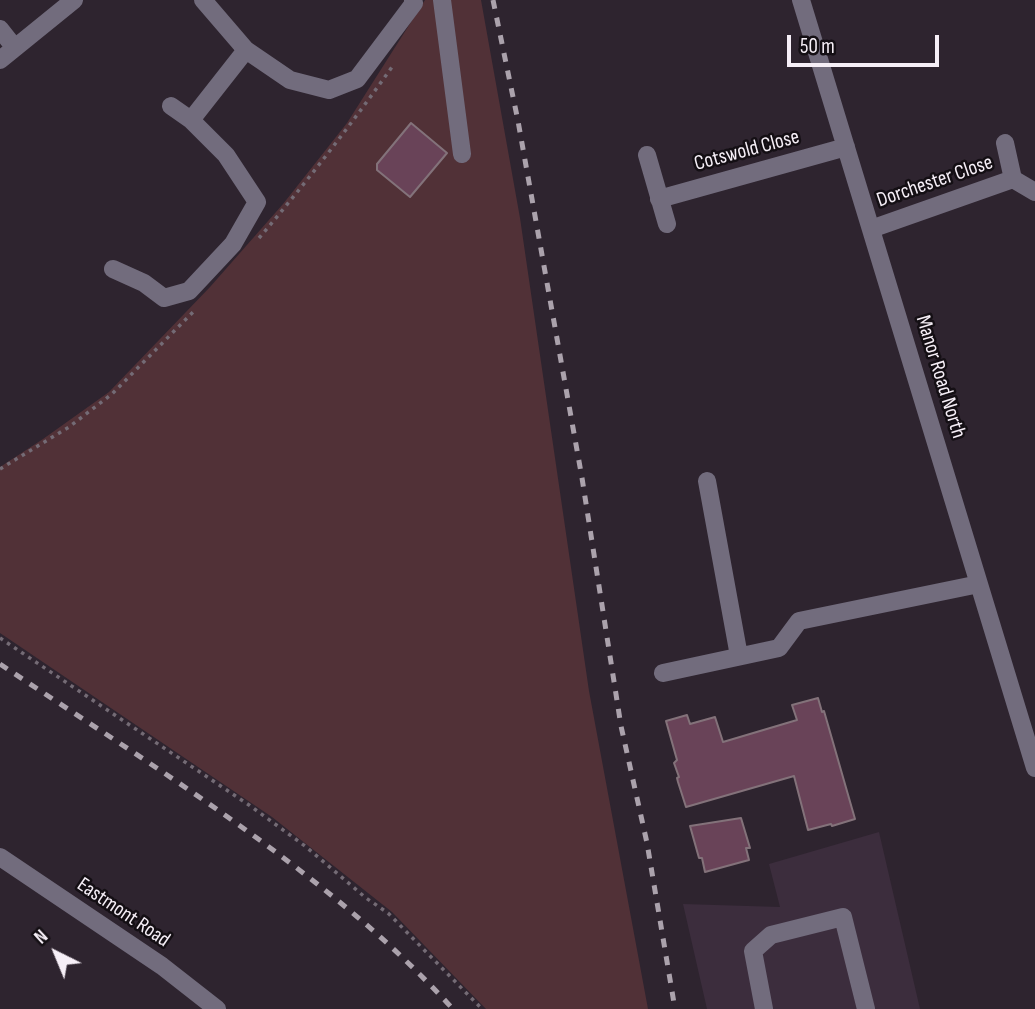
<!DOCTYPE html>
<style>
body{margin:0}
#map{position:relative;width:1035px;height:1009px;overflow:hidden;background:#2e242f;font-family:"Sofia Sans Condensed",sans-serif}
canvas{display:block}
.north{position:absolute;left:21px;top:918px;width:70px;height:70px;-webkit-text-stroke:5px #140f14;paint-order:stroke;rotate:317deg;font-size:19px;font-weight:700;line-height:28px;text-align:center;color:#f6eff7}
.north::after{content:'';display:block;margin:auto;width:24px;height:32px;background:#f6eff7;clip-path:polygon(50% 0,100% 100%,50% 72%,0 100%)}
.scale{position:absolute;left:787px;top:35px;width:152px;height:32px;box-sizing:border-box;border:4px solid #f6eff7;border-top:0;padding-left:9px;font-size:21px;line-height:24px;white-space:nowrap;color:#f6eff7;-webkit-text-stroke:5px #140f14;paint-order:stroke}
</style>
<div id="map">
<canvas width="1035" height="1009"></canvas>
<div class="north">N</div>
<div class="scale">50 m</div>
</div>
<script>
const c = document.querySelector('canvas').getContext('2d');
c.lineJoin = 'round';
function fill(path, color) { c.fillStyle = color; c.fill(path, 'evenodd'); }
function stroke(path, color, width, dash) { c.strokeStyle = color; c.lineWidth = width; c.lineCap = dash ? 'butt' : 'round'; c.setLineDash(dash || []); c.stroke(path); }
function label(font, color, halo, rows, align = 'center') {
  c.font = font + ' "Sofia Sans Condensed",sans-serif'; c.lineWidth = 5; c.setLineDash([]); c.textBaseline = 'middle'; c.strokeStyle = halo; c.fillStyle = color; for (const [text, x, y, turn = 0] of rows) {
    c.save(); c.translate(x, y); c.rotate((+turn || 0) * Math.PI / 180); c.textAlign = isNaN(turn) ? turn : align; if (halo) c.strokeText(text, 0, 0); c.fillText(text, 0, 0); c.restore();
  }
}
fill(new Path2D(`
 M 879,832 L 920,1009 L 707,1009 L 683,904 L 780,907 L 769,864 Z`), '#3c2d3d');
fill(new Path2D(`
 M 425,0 L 481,0 L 520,218 L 589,691 L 648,1009 L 486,1009 L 392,912 L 272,817 L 0,633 L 0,467 L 43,439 L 109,392 L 210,287 L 283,204 L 347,123 Z`), '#513137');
const building = new Path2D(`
 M 411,123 L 447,153 L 410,197 L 377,170 L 377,164 Z
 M 818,698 L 822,712 L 824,711 L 855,819 L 832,826 L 831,824 L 808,830 L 794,776 L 686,807 L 678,782 L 677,778 L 679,777 L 674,763 L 677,760 L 666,721 L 687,715 L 690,724 L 715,717 L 723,742 L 797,720 L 792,705 Z
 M 741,818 L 750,848 L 746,848 L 749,860 L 705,872 L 702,858 L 699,858 L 690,826 Z`);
fill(building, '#694358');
stroke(building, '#83727a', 2);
stroke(new Path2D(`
 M 259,238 C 306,183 350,126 392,67
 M 0,469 L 69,427 L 112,394 L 196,309
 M 0,638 L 249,805 L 305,846 L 366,898 L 388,913 L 482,1009`), '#746b75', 3.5, [3.5, 5]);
stroke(new Path2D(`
 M 442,0 L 462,154
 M 801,0 L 1035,768
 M 0,29 L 15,48
 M 246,50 L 290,80 L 329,90 L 357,79 L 414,3 L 413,0
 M 0,60 L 74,0
 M 171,106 L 191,120
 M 1005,143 L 1013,179 L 1035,192
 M 647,155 L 667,224
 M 659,199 L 846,147
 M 871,229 L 1013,179
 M 113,269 L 144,283 L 164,298 L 189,291 L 233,244 L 257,202 L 226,155 L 191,120 L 246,50 L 203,0
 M 707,481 L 739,656
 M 663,673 L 779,648 L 799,621 L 979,584
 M 0,857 L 162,966 L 217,1009
 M 764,1009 L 753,951 L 771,935 L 843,917 L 866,1009`), '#726c7d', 18);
stroke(new Path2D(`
 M 493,0 L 518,121 L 582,478 L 621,726 L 647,843 L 675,1009
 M 0,664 C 127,749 263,833 377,934 C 404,958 429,983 453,1009`), '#aba2ac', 5, [9, 9]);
label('21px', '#f6eff7', '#140f14', [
 ["Cotswold Close",747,151,-15],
 ["Dorchester Close",935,182,-19],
 ["Manor Road North",940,377,73],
 ["Eastmont Road",123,913,34]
]);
</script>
